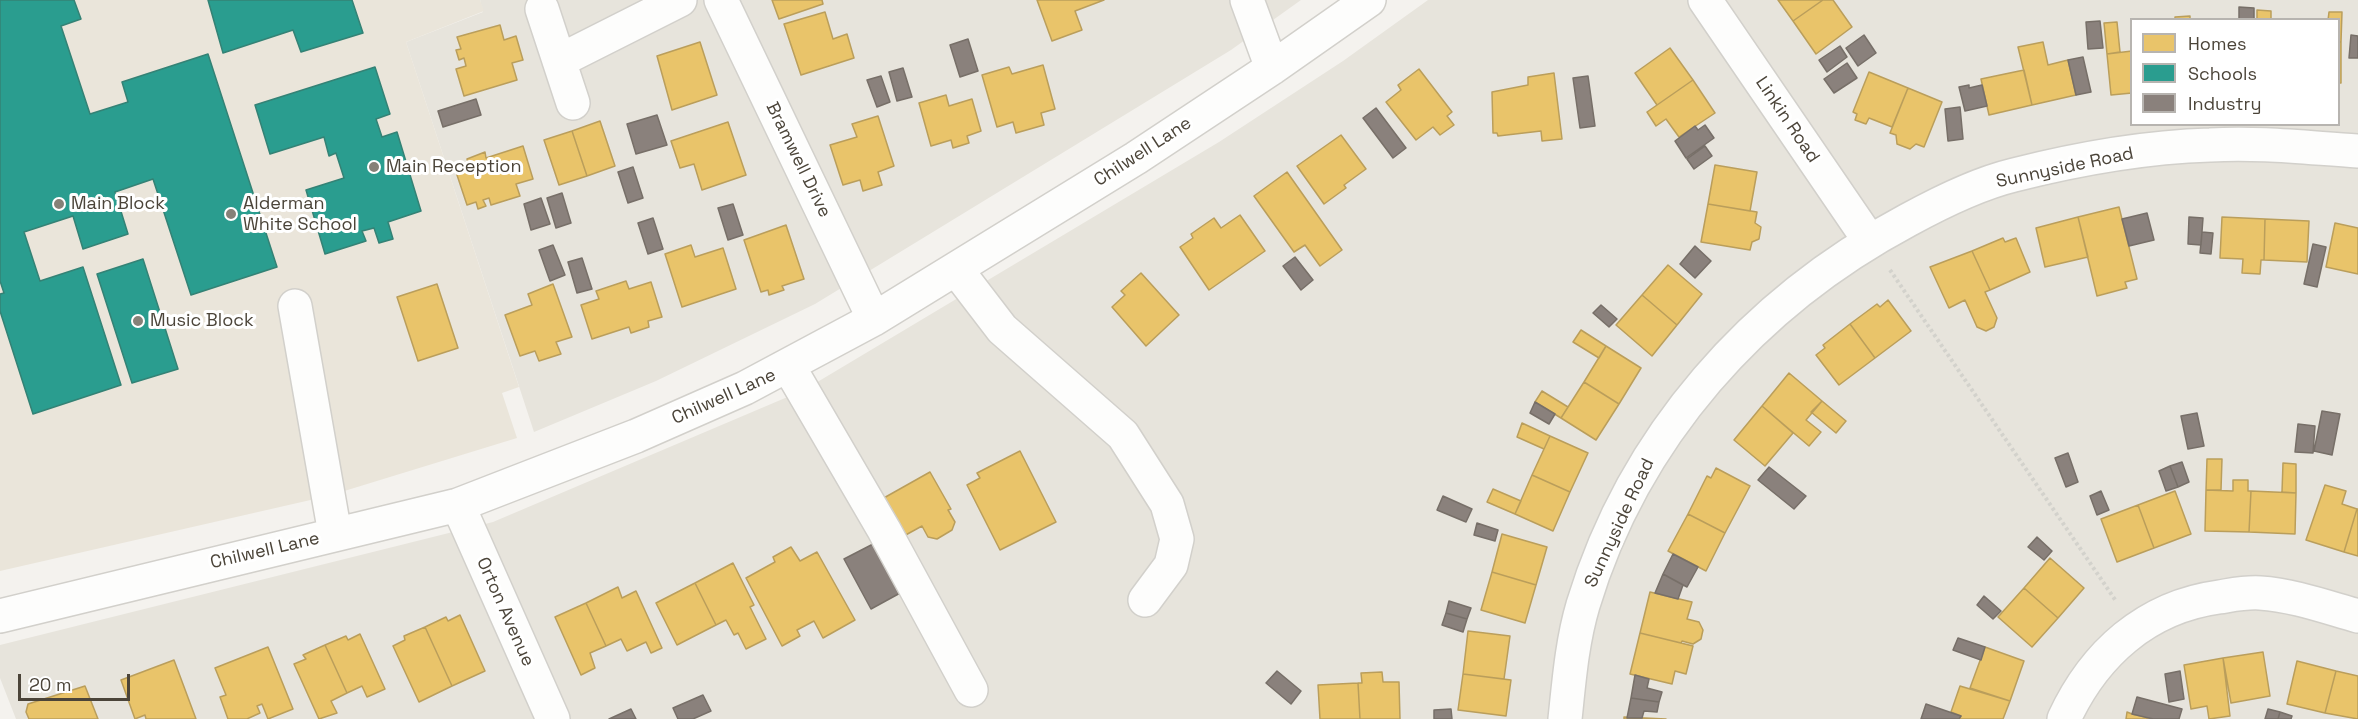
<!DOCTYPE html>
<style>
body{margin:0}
#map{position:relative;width:2358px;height:719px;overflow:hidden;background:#f4f2ee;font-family:"Space Grotesk",sans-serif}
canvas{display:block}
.legend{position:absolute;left:2130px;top:18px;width:210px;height:108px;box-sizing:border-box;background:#fff;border:2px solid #b7b4b0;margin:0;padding:8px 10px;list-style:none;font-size:18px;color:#4b4439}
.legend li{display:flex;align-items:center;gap:12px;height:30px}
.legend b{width:30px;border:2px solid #b7b4b0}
.scale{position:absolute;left:18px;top:674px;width:112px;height:27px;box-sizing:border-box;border:3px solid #4b4439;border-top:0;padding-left:8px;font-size:18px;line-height:21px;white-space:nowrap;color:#4b4439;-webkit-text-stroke:4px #fff;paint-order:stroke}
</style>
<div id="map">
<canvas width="2358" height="719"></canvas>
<ul class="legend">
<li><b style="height:16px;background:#e9c46a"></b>Homes</li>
<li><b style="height:16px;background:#2a9d8f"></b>Schools</li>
<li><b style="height:16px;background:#8a817c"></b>Industry</li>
</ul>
<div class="scale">20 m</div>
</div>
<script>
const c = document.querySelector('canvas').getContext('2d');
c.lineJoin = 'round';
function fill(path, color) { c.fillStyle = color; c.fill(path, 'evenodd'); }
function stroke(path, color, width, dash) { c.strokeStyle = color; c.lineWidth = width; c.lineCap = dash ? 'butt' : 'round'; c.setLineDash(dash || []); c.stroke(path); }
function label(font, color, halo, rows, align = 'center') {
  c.font = font + ' "Space Grotesk",sans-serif'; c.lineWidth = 6; c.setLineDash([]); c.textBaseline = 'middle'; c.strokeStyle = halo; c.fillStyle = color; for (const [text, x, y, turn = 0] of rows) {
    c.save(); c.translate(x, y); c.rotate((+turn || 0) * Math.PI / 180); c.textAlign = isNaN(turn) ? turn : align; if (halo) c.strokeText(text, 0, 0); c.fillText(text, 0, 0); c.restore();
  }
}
fill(new Path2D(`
 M 480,0 L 1301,0 L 1231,50 L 815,304 L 656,381 L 534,432 L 406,42 L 483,12 Z
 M 1428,0 L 2358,0 L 2358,719 L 16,719 L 0,678 L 0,645 L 493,522 L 804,390 L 1219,142 L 1343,61 ZM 2132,20 L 2338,20 L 2338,124 L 2132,124 Z`), '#e7e4dc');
fill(new Path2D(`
 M 0,0 L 480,0 L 484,11 L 406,42 L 519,387 L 502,393 L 517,438 L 328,496 L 0,571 Z`), '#eae5da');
const homes = new Path2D(`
 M 772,0 L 822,0 L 823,4 L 779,19 Z
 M 1037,0 L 1104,0 L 1075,11 L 1082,30 L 1052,41 Z
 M 1778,0 L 1823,0 L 1793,21 Z
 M 1823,0 L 1833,0 L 1852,27 L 1816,54 L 1793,21 Z
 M 2257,10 L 2271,11 L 2271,20 L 2257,20 Z
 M 825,12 L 833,39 L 847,34 L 854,58 L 801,75 L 784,24 Z
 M 2329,12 L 2342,12 L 2341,42 L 2338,42 L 2338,20 L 2328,20 Z
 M 2190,16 L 2190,20 L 2175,20 L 2175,17 Z
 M 2117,22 L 2120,52 L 2107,54 L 2104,23 Z
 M 500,25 L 504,40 L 516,36 L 523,60 L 512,63 L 517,80 L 464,96 L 456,69 L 466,66 L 464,58 L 459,60 L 456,50 L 461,49 L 457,37 Z
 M 700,42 L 717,95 L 672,110 L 657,56 Z
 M 2043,42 L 2048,65 L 2068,60 L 2076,95 L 2032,105 L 2018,47 Z
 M 2338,42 L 2341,42 L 2341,83 L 2338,83 Z
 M 1670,48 L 1693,80 L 1657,105 L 1635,73 Z
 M 2132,51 L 2132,93 L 2111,95 L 2107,54 Z
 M 1043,65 L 1055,109 L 1041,113 L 1044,125 L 1016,133 L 1013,122 L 997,127 L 982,75 L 1009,67 L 1012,74 Z
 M 1419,69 L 1452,112 L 1447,116 L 1454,125 L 1440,135 L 1433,127 L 1416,140 L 1386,102 L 1401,90 L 1398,85 Z
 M 2024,70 L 2032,105 L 1989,115 L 1981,79 Z
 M 1869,72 L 1908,88 L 1892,127 L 1869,118 L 1866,124 L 1855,120 L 1857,114 L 1853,112 Z
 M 1554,73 L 1562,139 L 1542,141 L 1541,131 L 1498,136 L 1497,133 L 1493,133 L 1492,92 L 1528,85 L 1528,77 Z
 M 1693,80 L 1715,113 L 1679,137 L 1666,119 L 1656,126 L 1647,112 Z
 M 1908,88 L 1942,102 L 1924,147 L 1916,144 L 1910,149 L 1897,144 L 1896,135 L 1890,133 Z
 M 946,95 L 949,106 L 972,99 L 981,131 L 967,136 L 969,143 L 953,148 L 951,140 L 931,146 L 919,103 Z
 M 878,116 L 894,166 L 878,172 L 882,185 L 863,191 L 860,180 L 843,185 L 830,145 L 857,137 L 852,124 Z
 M 600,121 L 615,166 L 587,176 L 572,131 Z
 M 728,122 L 746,175 L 702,190 L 694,164 L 680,168 L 671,141 Z
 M 572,131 L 587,176 L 559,185 L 544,140 Z
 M 1341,135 L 1366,169 L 1344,185 L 1346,188 L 1324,204 L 1297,166 Z
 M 523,146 L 533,179 L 516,184 L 520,196 L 491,205 L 489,198 L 483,200 L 486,206 L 478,209 L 476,202 L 467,205 L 455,169 L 469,165 L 467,159 L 485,152 L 486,158 Z
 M 1715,165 L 1757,172 L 1750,211 L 1708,204 Z
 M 1287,172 L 1342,250 L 1320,266 L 1305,245 L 1294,252 L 1254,196 Z
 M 1708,204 L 1757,212 L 1755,223 L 1761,227 L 1759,239 L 1752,242 L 1750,250 L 1701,242 Z
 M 2119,207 L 2137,279 L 2125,282 L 2127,288 L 2097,296 L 2078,217 Z
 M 1240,215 L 1265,251 L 1209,290 L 1180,247 L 1193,238 L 1191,234 L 1214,218 L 1221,228 Z
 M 2078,217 L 2088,257 L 2045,267 L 2036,228 Z
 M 2222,217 L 2265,219 L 2264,260 L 2261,260 L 2260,274 L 2242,273 L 2243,259 L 2220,258 Z
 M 2265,219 L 2309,221 L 2307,262 L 2264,260 Z
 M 2335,223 L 2358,228 L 2358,274 L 2326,267 Z
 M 786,225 L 804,279 L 782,286 L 784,290 L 769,295 L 768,290 L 761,292 L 744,240 Z
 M 2003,238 L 2005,242 L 2016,238 L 2030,272 L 1990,290 L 1972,251 Z
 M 691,245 L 695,257 L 723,248 L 736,289 L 682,307 L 665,254 Z
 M 1972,251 L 1990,290 L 1985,292 L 1997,318 L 1994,327 L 1986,331 L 1977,327 L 1965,300 L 1949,308 L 1930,267 Z
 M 1668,265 L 1702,294 L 1677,325 L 1642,295 Z
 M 1141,273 L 1179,315 L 1146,346 L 1112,307 L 1125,295 L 1121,291 Z
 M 626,281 L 629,289 L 651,282 L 662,317 L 648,321 L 649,327 L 631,333 L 629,327 L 592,339 L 581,305 L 599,299 L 596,291 Z
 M 437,284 L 458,348 L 418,361 L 397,297 Z
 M 553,284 L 572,337 L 556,342 L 561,354 L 539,361 L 535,351 L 520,356 L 505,315 L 532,305 L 528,294 Z
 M 1642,295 L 1677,325 L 1652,356 L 1616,325 Z
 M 1888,300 L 1911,331 L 1875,358 L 1850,324 L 1877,304 L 1880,307 Z
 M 1850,324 L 1875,358 L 1839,385 L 1816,355 L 1825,348 L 1823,345 Z
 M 1581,330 L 1606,346 L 1599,358 L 1573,342 Z
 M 1606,346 L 1641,368 L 1619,404 L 1584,382 Z
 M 1789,373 L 1822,401 L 1806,420 L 1821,432 L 1809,446 L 1762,406 Z
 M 1584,382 L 1619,404 L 1596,440 L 1561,418 Z
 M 1542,391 L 1568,407 L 1561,418 L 1535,402 Z
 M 1822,401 L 1846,421 L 1836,433 L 1811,412 Z
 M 1762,406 L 1793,433 L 1765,466 L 1734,440 Z
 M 1522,423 L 1550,436 L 1544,449 L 1517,437 Z
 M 1550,436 L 1588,453 L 1570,492 L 1532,475 Z
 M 1020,451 L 1056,522 L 1000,550 L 967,485 L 980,478 L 977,473 Z
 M 2207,459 L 2222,459 L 2221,490 L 2206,490 Z
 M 2283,463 L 2296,464 L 2296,493 L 2282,492 Z
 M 1716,468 L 1750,486 L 1725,533 L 1688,514 L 1707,476 L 1711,478 Z
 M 930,472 L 951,509 L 948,510 L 955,522 L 952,530 L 937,539 L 928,537 L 922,526 L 902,537 L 882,499 Z
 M 1532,475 L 1570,492 L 1553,531 L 1515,514 Z
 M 2233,480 L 2248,480 L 2248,491 L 2251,491 L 2249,532 L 2205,531 L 2206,490 L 2233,491 Z
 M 2325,485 L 2346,491 L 2342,504 L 2357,509 L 2344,552 L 2306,540 Z
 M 1493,489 L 1521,501 L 1515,514 L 1487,502 Z
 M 2175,491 L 2191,534 L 2154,548 L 2138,505 Z
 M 2251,491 L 2296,493 L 2295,534 L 2249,532 Z
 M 2138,505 L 2154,548 L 2117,562 L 2101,519 Z
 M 2357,509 L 2358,509 L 2358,556 L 2344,552 Z
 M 1688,514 L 1725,533 L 1706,571 L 1668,551 Z
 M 1502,534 L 1547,547 L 1536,585 L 1492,572 Z
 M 791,547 L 800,561 L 817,552 L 855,620 L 823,638 L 814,621 L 797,630 L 800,636 L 782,646 L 746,578 L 775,562 L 773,557 Z
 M 2050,558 L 2084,588 L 2058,618 L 2024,588 Z
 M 733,563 L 754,605 L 750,607 L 766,639 L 746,649 L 738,633 L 734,635 L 726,620 L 716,625 L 695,583 Z
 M 1492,572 L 1536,585 L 1525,623 L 1481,610 Z
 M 695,583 L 716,625 L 677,645 L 656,603 Z
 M 618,587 L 622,598 L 636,591 L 662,648 L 651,653 L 646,642 L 627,651 L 621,639 L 606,646 L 586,603 Z
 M 2024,588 L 2058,618 L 2032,647 L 1998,617 Z
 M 1650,592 L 1692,602 L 1687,619 L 1699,622 L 1703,630 L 1701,639 L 1693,644 L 1682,641 L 1681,643 L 1640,633 Z
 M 586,603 L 606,646 L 590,653 L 595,668 L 581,675 L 555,617 Z
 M 460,615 L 485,671 L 452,686 L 425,627 L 446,617 L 448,621 Z
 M 425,627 L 452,686 L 419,702 L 393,646 L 405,640 L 404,636 Z
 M 1468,631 L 1510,636 L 1504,679 L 1463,674 Z
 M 1640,633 L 1693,646 L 1686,674 L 1675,671 L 1672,684 L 1630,674 Z
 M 360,634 L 385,689 L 367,697 L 362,686 L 347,693 L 325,645 L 346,636 L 348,640 Z
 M 325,645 L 347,693 L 331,701 L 337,713 L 319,719 L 294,664 L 306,659 L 303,655 Z
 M 268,647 L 293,709 L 268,719 L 262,704 L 257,706 L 260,713 L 247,719 L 228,719 L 220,697 L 226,695 L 215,668 Z
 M 1985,647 L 2024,661 L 2010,701 L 1970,688 Z
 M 2263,652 L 2270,696 L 2231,703 L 2223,658 Z
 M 2223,658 L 2230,716 L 2209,719 L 2207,706 L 2191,709 L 2184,665 Z
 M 174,660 L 196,719 L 146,719 L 145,715 L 135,719 L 121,680 Z
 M 2297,661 L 2336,671 L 2325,713 L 2287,704 Z
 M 2336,671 L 2358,676 L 2358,719 L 2325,713 Z
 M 1382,672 L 1383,682 L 1399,682 L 1400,719 L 1360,719 L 1358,683 L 1362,683 L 1361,673 Z
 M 1463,674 L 1511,680 L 1506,716 L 1458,710 Z
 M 1358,683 L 1360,719 L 1320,719 L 1318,685 Z
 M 85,686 L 98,719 L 29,719 L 26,712 L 28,704 Z
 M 1960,686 L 2010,701 L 2003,719 L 1959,719 L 1961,716 L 1951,712 Z
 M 2127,712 L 2132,714 L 2153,719 L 2126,719 Z
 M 1624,717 L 1666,719 L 1624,719 Z`);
fill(homes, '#e9c46a');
stroke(homes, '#ba9e5b', 1.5);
const schools = new Path2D(`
 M 0,0 L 74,0 L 81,19 L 61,26 L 90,114 L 128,102 L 122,82 L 208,54 L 277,267 L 191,295 L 153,179 L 115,192 L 128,234 L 83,249 L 73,216 L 24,232 L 40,281 L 83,267 L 121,385 L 33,414 L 0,311 L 0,294 L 4,293 L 0,281 Z
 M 208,0 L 352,0 L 363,33 L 301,52 L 293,30 L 223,53 Z
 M 375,67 L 390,114 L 376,119 L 382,137 L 397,132 L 421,211 L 388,222 L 393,239 L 379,243 L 374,228 L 362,231 L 366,241 L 325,254 L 306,190 L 344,178 L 336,153 L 329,156 L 324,137 L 270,154 L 255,105 Z
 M 143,259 L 178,369 L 132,383 L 97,274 Z`);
fill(schools, '#2a9d8f');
stroke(schools, '#348275', 1.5);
const industry = new Path2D(`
 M 2239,7 L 2254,8 L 2254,20 L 2239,20 Z
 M 2100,21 L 2103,48 L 2088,49 L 2086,22 Z
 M 1864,35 L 1876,53 L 1858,66 L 1846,48 Z
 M 2351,35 L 2358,36 L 2358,58 L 2349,58 Z
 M 968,39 L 978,71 L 960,77 L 950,45 Z
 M 1840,46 L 1847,57 L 1827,72 L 1819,60 Z
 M 2083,57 L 2091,92 L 2076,95 L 2068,60 Z
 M 1847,63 L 1857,78 L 1834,93 L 1824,79 Z
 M 903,68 L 912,97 L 897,101 L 889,72 Z
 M 881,76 L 890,102 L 877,107 L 867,80 Z
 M 1588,76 L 1595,126 L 1580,128 L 1573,78 Z
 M 1969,85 L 1969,88 L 1982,85 L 1987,106 L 1965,111 L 1959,87 Z
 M 476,99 L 481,115 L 443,127 L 438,111 Z
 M 1960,107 L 1963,139 L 1948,141 L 1945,109 Z
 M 1376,108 L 1406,148 L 1393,158 L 1363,118 Z
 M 657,115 L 667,145 L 636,154 L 627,124 Z
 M 1705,125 L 1714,138 L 1686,158 L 1675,141 L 1695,126 L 1698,130 Z
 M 1705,146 L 1712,156 L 1694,169 L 1687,159 Z
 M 633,167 L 643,198 L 628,203 L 618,172 Z
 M 562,193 L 571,223 L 556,228 L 547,198 Z
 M 541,198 L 550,224 L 531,230 L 524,204 Z
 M 733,204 L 743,235 L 728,240 L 718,208 Z
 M 2147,213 L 2154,240 L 2129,246 L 2122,219 Z
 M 2189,217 L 2203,218 L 2201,245 L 2188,244 Z
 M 653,218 L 663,249 L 648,254 L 638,223 Z
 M 2202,232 L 2213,233 L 2211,254 L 2200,253 Z
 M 2313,244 L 2326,247 L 2317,287 L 2304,284 Z
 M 553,245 L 565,275 L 550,281 L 539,250 Z
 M 1695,246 L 1711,261 L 1695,278 L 1680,264 Z
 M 1295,257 L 1313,280 L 1301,290 L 1283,266 Z
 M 582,258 L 592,289 L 577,293 L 568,262 Z
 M 1601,305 L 1617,319 L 1609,327 L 1593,313 Z
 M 1535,402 L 1555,414 L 1549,424 L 1530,413 Z
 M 2322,411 L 2340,414 L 2332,455 L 2314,451 Z
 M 2197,413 L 2204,446 L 2188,449 L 2181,416 Z
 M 2298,424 L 2315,426 L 2313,453 L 2295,452 Z
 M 2068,453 L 2078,482 L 2066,487 L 2055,458 Z
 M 2182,462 L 2189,482 L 2178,487 L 2170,466 Z
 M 2170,466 L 2178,487 L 2166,491 L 2159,471 Z
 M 1769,467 L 1806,496 L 1794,509 L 1758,480 Z
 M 2101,491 L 2109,510 L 2097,515 L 2090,496 Z
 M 1443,496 L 1472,509 L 1466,522 L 1437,510 Z
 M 1477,523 L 1498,530 L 1495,541 L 1474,535 Z
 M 2037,537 L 2052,551 L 2044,560 L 2028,547 Z
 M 875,543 L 902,592 L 871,609 L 844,559 Z
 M 1673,554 L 1698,567 L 1687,587 L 1663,574 Z
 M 1663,574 L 1683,585 L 1678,599 L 1655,593 Z
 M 1984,596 L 2001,611 L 1993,619 L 1977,605 Z
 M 1449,601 L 1471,608 L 1467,619 L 1446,613 Z
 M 1446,613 L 1467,619 L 1463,632 L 1442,625 Z
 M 1958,638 L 1985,647 L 1981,660 L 1953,650 Z
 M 1277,671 L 1301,691 L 1291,704 L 1266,683 Z
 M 2180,671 L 2184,699 L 2169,702 L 2165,674 Z
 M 1635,675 L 1649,679 L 1647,688 L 1662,692 L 1659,702 L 1631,698 Z
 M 703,695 L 711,711 L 693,719 L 678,719 L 673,708 Z
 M 2137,697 L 2182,709 L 2179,719 L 2153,719 L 2132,714 Z
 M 1631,698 L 1659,702 L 1657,712 L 1644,711 L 1642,718 L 1627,718 Z
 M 1926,704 L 1961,716 L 1959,719 L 1921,719 Z
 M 631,709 L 636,719 L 609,719 Z
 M 1451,709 L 1452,719 L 1434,719 L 1434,710 Z
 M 2268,709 L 2280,712 L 2278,719 L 2265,719 Z
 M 2280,712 L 2292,716 L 2291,719 L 2278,719 Z`);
fill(industry, '#8a817c');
stroke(industry, '#776f68', 1.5);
const minor = new Path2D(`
 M 721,0 L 874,319
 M 1247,0 L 1272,68
 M 1705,0 L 1869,240
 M 542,9 L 573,103
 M 559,61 L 680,0
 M 956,269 L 1002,329 L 1123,435 L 1167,504 L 1177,539 L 1171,565 L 1145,600
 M 295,306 L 335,534
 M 789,367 L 884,530 L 971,690
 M 458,505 L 553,719
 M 0,616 L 458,505 L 636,436 L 745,388 L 874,319 L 1136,158 L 1272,68 L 1369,0
 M 1565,719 C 1569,681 1572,642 1583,605 C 1634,436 1754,302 1908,220 C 1941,202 1977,184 2014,175 C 2077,159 2145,147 2210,145 C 2259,142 2309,148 2358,151
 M 2064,719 C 2094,654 2146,607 2219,597 C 2232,595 2246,592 2260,593 C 2293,595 2326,607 2358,616`);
stroke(minor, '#d2d0cb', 36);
stroke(new Path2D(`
 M 1890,270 L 2116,601`), '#d3d2cc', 4, [3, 3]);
stroke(minor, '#fdfdfc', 33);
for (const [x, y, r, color] of [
 [374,167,6,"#868178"],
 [59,204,6,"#868178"],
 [231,214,6,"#868178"],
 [138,321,6,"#868178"]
]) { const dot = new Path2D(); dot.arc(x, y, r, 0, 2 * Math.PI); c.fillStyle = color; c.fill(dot); stroke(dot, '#fff', 2); }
label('18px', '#4b4439', '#fff', [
 ["Linkin Road",1787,120,56],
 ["Chilwell Lane",1143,152,-33],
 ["Bramwell Drive",798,160,64],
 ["Sunnyside Road",2065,168,-12],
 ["Chilwell Lane",724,397,-24],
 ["Sunnyside Road",1620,523,-65],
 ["Chilwell Lane",265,551,-13],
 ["Orton Avenue",505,612,66]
]);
label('18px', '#4b4439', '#fff', [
 ["Main Reception",386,167],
 ["Main Block",71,204],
 ["Alderman",243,204],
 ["White School",243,225],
 ["Music Block",150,321]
], 'left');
</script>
